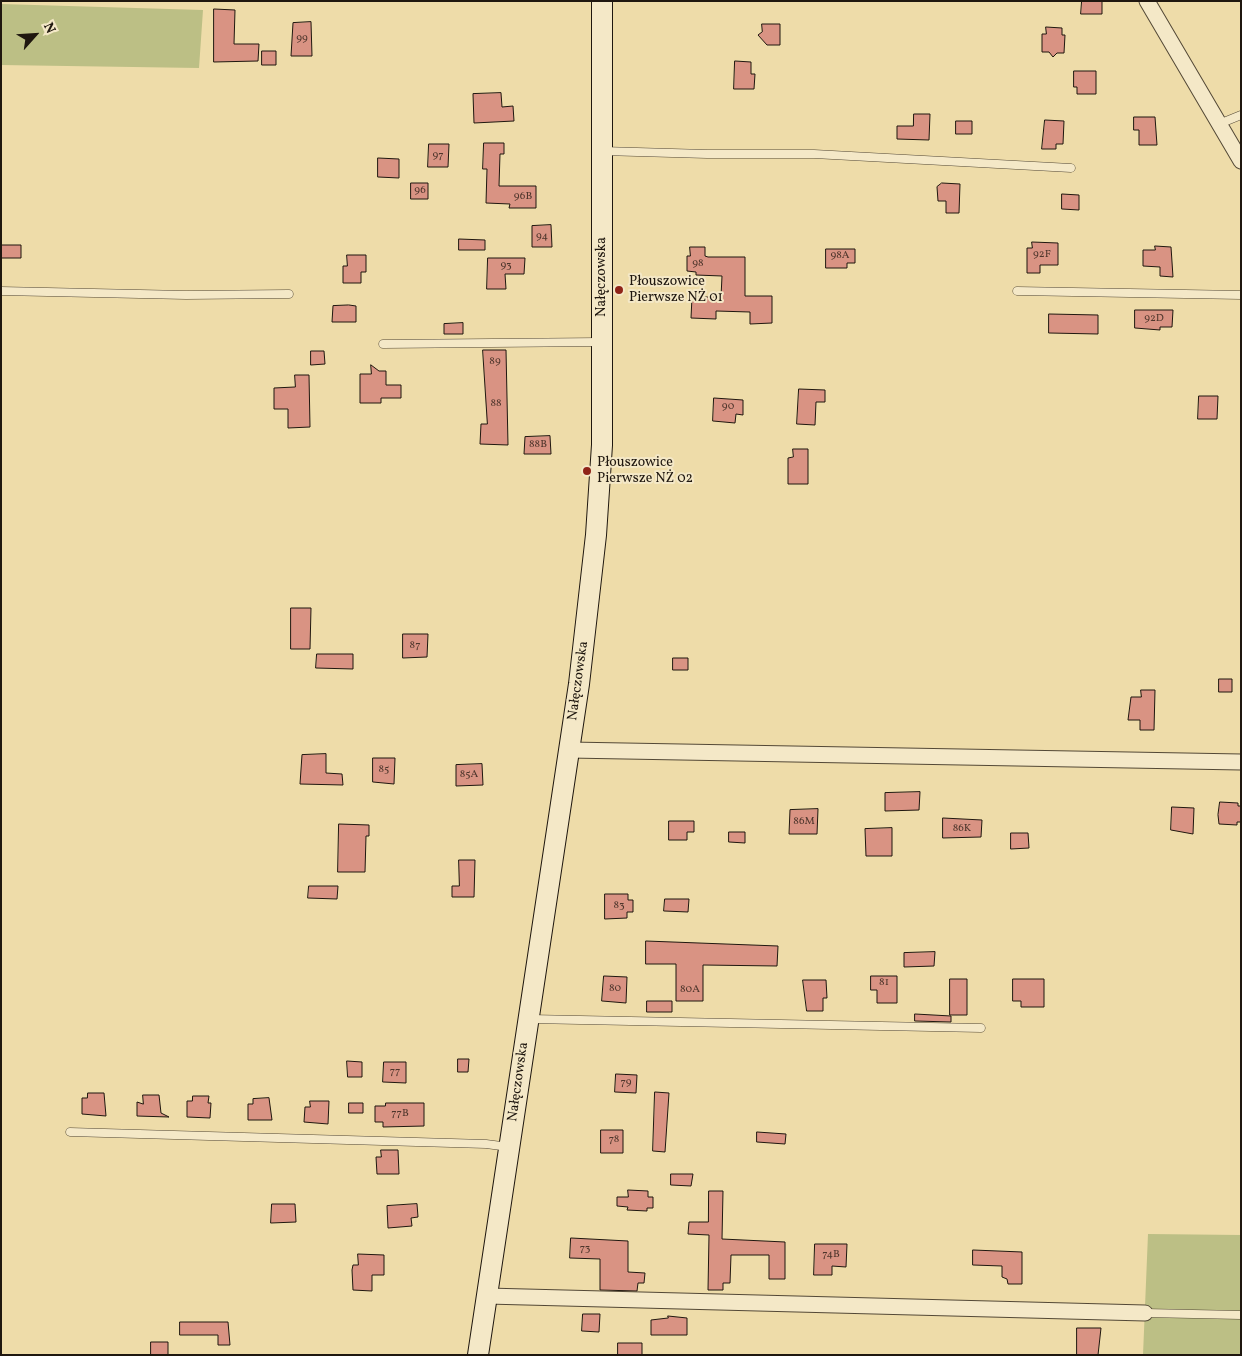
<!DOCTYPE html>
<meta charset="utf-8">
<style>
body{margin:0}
#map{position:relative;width:1242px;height:1356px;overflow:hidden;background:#eedca9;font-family:Vollkorn,serif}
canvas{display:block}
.frame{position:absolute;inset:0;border:2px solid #1f170f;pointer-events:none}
.north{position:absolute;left:10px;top:10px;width:50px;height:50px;-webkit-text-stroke:4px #f4e8c7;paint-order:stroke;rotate:64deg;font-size:14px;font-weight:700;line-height:20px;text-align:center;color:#1f170f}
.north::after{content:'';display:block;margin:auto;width:18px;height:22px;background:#1f170f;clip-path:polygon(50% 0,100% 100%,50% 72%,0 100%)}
</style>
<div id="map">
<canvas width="1242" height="1356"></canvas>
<div class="frame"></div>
<div class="north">N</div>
</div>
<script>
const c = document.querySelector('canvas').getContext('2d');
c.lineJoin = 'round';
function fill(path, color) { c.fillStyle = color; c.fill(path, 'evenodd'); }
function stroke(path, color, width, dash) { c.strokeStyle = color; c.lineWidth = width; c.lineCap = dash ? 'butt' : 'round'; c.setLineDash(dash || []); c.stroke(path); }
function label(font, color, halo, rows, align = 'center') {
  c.font = font + ' Vollkorn,serif'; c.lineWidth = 4; c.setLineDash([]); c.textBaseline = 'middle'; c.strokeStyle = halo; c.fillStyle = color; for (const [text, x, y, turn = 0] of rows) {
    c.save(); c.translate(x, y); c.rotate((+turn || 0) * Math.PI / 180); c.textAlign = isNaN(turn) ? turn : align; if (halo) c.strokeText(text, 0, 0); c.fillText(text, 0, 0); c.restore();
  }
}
fill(new Path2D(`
 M 1,4 L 203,10 L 199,68 L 1,65 Z
 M 1148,1234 L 1241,1235 L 1241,1355 L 1143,1355 Z`), '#bcbf85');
const building = new Path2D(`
 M 1082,1 L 1102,1 L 1102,14 L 1081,14 Z
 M 214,9 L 235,10 L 234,44 L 259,44 L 258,61 L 214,62 Z
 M 311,22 L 312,56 L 291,56 L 293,23 Z
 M 762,24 L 780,24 L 780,45 L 767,45 L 758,35 L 762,32 Z
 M 1046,27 L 1062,28 L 1062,35 L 1065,35 L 1064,53 L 1057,53 L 1053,57 L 1049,52 L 1042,52 L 1042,34 L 1046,34 Z
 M 262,51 L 276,51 L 276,65 L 262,65 Z
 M 735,61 L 751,62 L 751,74 L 755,74 L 754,89 L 734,89 Z
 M 1074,71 L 1096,71 L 1096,94 L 1077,94 L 1077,87 L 1074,87 Z
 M 501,93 L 502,107 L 513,106 L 514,121 L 474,123 L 473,94 Z
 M 914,114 L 930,114 L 929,140 L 897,139 L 897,126 L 913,126 Z
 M 1134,117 L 1155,117 L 1157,145 L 1139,145 L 1139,130 L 1134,130 Z
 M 1045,120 L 1064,121 L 1063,144 L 1056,144 L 1056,149 L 1042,149 Z
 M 956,121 L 972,121 L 972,134 L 956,134 Z
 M 484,143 L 504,143 L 504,154 L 500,154 L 499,186 L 536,186 L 536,208 L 509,208 L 510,204 L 486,203 L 487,169 L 483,169 Z
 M 429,144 L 449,144 L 448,167 L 428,167 Z
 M 378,158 L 399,159 L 399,178 L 378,177 Z
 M 411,183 L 428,183 L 428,199 L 411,199 Z
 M 942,183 L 960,184 L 959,213 L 946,213 L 946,201 L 938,201 L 937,187 Z
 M 1062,194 L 1079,195 L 1079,210 L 1062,209 Z
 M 551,225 L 552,247 L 532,247 L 532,226 Z
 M 459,239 L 485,240 L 485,250 L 459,250 Z
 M 1032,242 L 1058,243 L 1058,265 L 1040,265 L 1040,273 L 1027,273 L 1027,248 L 1032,248 Z
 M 1,245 L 21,245 L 21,258 L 1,258 Z
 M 1155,246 L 1171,247 L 1173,277 L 1160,276 L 1160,267 L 1143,266 L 1143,250 L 1155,250 Z
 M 690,247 L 705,247 L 705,256 L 708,257 L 745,257 L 745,296 L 772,296 L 772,323 L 750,324 L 750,312 L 716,311 L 716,319 L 691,318 L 692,297 L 721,297 L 722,276 L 696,275 L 696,272 L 687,271 L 687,256 L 690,256 Z
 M 826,249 L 855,249 L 855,263 L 847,263 L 847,268 L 826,268 Z
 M 347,255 L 366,255 L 366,272 L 361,272 L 361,283 L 343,283 L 343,266 L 347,266 Z
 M 488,258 L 525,258 L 524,274 L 505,274 L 506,289 L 487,289 Z
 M 349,305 L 356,306 L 356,322 L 332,322 L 333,306 Z
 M 1135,310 L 1173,310 L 1172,327 L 1160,327 L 1160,330 L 1135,328 Z
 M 1049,314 L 1098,315 L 1098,334 L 1049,333 Z
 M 463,323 L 463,334 L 444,334 L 444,324 Z
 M 483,350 L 506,350 L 508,445 L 480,444 L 481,424 L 487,424 Z
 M 311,351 L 324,351 L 325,364 L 311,365 Z
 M 371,365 L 379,371 L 386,371 L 386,385 L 401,385 L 401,398 L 381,398 L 381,403 L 360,403 L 360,374 L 371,374 Z
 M 295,375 L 309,375 L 310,427 L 288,428 L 288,409 L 274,409 L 274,388 L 295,387 Z
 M 799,389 L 825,390 L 825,402 L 816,402 L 815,425 L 797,424 Z
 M 1199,396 L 1218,396 L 1217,419 L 1198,419 Z
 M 714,398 L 743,400 L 743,415 L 736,414 L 735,423 L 713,421 Z
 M 550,436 L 551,454 L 524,454 L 525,437 Z
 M 793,449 L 808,449 L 808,484 L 788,484 L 788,458 L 793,457 Z
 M 291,608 L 311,608 L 310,649 L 291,649 Z
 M 403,634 L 428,634 L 427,657 L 403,658 Z
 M 317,654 L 353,654 L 353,669 L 316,668 Z
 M 673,658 L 688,658 L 688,670 L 673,670 Z
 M 1219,679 L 1232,679 L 1232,692 L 1219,692 Z
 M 1141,690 L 1155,690 L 1154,730 L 1140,730 L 1140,720 L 1128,720 L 1131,697 L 1141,697 Z
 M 326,754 L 326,773 L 342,774 L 343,785 L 300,784 L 302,755 Z
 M 373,758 L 395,758 L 394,784 L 373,782 Z
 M 482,764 L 483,785 L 456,786 L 456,765 Z
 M 920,792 L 919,810 L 885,811 L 885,793 Z
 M 1220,802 L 1238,803 L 1238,806 L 1241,806 L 1241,822 L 1237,822 L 1237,825 L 1219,824 L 1218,815 Z
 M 1172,807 L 1194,808 L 1193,834 L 1171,830 Z
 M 818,809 L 817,834 L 789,834 L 790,810 Z
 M 943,818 L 982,820 L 981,837 L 943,838 Z
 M 669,821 L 694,821 L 694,832 L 687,832 L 687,840 L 669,840 Z
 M 339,824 L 369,825 L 369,836 L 366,836 L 365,872 L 338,872 Z
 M 892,828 L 892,856 L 866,856 L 865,829 Z
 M 729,832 L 745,832 L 745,843 L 729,842 Z
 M 1011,833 L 1028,833 L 1029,848 L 1011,849 Z
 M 459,860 L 475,860 L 474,897 L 452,897 L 452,886 L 459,886 Z
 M 309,886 L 338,886 L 337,899 L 308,898 Z
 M 605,894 L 628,894 L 628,900 L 633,900 L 633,912 L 627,912 L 627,918 L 605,919 Z
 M 665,899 L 689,899 L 688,912 L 664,911 Z
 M 646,941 L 778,946 L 777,966 L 703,965 L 703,1001 L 676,1001 L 676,964 L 646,964 Z
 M 935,952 L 934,966 L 904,967 L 904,953 Z
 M 604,976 L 627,977 L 626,1003 L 602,1001 Z
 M 871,976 L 897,976 L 897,1003 L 877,1003 L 877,990 L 871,990 Z
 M 950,979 L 967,979 L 967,1015 L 950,1015 Z
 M 1013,979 L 1044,979 L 1044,1007 L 1021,1007 L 1021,1001 L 1013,1001 Z
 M 803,980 L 826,980 L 827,998 L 823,998 L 823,1011 L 807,1011 Z
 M 647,1001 L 672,1001 L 672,1012 L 647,1012 Z
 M 915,1014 L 951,1016 L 951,1022 L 915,1021 Z
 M 458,1059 L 469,1059 L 468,1072 L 458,1072 Z
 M 347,1061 L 362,1062 L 362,1077 L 348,1077 Z
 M 384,1062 L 406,1062 L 406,1083 L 383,1082 Z
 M 616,1074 L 637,1075 L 636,1093 L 615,1092 Z
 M 655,1092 L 669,1093 L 665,1152 L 653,1151 Z
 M 88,1093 L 104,1093 L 106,1116 L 82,1114 L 82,1098 L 87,1098 Z
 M 143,1095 L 159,1095 L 161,1113 L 169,1117 L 137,1116 L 137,1102 L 143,1104 Z
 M 193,1096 L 209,1096 L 208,1103 L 211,1103 L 210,1118 L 187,1117 L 187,1101 L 192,1101 Z
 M 269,1098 L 272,1120 L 248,1120 L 248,1104 L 253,1104 L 253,1099 Z
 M 310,1101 L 329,1101 L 328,1124 L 304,1122 L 305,1107 L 310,1107 Z
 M 349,1103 L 363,1103 L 363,1113 L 349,1113 Z
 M 386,1103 L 424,1103 L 424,1126 L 383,1127 L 383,1122 L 375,1122 L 375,1106 L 385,1106 Z
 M 601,1130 L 623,1130 L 623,1153 L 601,1153 Z
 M 757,1132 L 786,1134 L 785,1144 L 757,1142 Z
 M 381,1150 L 398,1150 L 399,1174 L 377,1174 L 376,1157 L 381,1157 Z
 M 671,1174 L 693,1174 L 691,1186 L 671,1185 Z
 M 628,1190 L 648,1191 L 648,1197 L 653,1197 L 653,1208 L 647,1208 L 647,1211 L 627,1210 L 628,1207 L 617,1206 L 617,1197 L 628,1197 Z
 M 709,1191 L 723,1191 L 722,1239 L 785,1242 L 785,1279 L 769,1279 L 769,1255 L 731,1255 L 730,1283 L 723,1283 L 723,1290 L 708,1290 L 709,1235 L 688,1234 L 689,1222 L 708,1222 Z
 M 272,1204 L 295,1204 L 296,1222 L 271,1223 Z
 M 417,1204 L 418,1217 L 411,1218 L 412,1226 L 388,1228 L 387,1206 Z
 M 571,1238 L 628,1241 L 628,1272 L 645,1273 L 644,1283 L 638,1283 L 637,1291 L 600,1290 L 600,1259 L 570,1258 Z
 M 815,1244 L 847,1244 L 846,1267 L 832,1266 L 832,1275 L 814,1275 Z
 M 973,1250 L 1022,1252 L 1022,1284 L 1008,1284 L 1007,1279 L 1002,1277 L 1002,1266 L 973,1265 Z
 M 358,1254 L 384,1255 L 384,1275 L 372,1275 L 372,1291 L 353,1290 L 352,1270 L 353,1265 L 358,1265 Z
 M 583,1314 L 600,1314 L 599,1332 L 582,1331 Z
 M 668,1316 L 687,1318 L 687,1335 L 651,1335 L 651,1320 L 668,1318 Z
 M 180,1322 L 228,1322 L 230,1345 L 218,1345 L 218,1335 L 180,1335 Z
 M 1077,1328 L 1101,1328 L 1098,1355 L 1077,1355 Z
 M 151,1342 L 168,1342 L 168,1355 L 151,1355 Z
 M 618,1343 L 642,1343 L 642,1355 L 618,1355 Z`);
fill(building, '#d99383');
stroke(building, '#1f170f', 1);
const service = new Path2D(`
 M 1219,124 L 1241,115
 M 602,151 L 707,154 L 814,154 L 1071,168
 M 1,291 L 186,295 L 289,294
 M 1017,291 L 1241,295
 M 383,344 L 600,342
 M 530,1019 L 981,1028
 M 70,1132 L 486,1144 L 509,1147
 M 1145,1313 L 1241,1315`);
const minor = new Path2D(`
 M 1147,1 L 1241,161
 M 569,750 L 1241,762
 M 487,1296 L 1145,1313`);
const secondary = new Path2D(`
 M 478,1355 L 579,684 L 596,535 L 602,445 L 602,1`);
stroke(service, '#534836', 9);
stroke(minor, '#534836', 17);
stroke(secondary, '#1f170f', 22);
stroke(service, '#f4e8c7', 8);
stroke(minor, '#f4e8c7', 15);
stroke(secondary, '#f4e8c7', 20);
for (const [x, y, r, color] of [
 [619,290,5,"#8f2418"],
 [587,471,5,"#8f2418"]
]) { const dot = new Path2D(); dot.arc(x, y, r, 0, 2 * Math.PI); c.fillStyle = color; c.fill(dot); stroke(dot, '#f4e8c7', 2); }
label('11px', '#4e362c', null, [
 ["99",302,39],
 ["97",438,156],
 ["96",420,191],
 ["96B",523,197],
 ["94",542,237],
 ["92F",1042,255],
 ["98A",840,256],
 ["98",698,264],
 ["93",506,266],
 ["92D",1154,319],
 ["89",495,362],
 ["88",496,404],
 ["90",728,407],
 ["88B",538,445],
 ["87",415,646],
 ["85",384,770],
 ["85A",469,775],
 ["86M",804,822],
 ["86K",962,829],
 ["83",619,906],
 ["81",884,983],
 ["80",615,989],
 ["80A",690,990],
 ["77",395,1072],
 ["79",626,1083],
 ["77B",400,1114],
 ["78",614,1140],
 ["73",585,1249],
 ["74B",831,1255]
]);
label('14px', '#1f170f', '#f4e8c7', [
 ["Nałęczowska",602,277,-90],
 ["Nałęczowska",579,681,-82],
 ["Nałęczowska",519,1082,-82]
]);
label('14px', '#1f170f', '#f4e8c7', [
 ["Płouszowice",629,282],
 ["Pierwsze NŻ 01",629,298],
 ["Płouszowice",597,463],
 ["Pierwsze NŻ 02",597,479]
], 'left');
</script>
